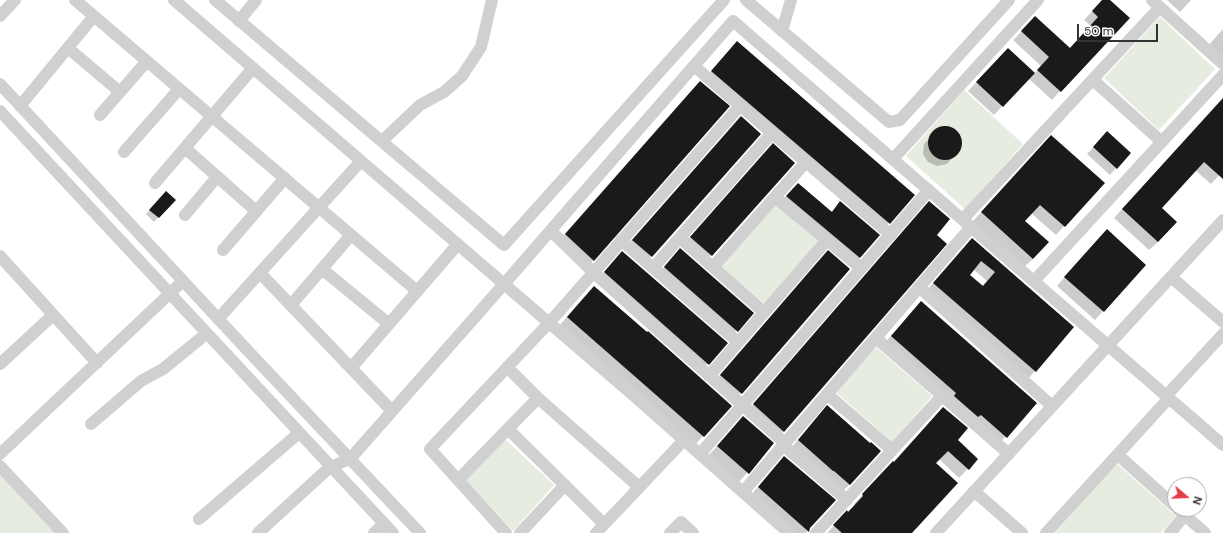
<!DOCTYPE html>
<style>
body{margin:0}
#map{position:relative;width:1223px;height:533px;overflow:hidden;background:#fff;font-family:"DM Sans",sans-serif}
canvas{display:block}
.north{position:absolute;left:1167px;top:477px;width:40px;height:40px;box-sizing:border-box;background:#fff;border:1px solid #adadad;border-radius:50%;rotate:109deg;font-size:11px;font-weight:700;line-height:16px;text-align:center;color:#333}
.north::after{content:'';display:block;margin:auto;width:14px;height:18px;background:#e63946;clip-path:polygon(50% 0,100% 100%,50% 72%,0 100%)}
.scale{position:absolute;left:1077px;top:24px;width:81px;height:18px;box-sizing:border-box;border:2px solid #333;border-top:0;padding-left:5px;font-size:12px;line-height:14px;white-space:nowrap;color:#333;-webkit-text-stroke:3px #fff;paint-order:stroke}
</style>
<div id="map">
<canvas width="1223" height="533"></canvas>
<div class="north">N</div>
<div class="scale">50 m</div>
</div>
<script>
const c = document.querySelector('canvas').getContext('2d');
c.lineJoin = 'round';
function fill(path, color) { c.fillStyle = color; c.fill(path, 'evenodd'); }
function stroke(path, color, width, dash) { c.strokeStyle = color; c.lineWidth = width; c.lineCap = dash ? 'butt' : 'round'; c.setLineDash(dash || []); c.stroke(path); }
fill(new Path2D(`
 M 1160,17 L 1215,69 L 1159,130 L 1104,78 Z
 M 964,90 L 1023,144 L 965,209 L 906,156 Z
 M 775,201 L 820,240 L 765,304 L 720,266 Z
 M 876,347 L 932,396 L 892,442 L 836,392 Z
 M 505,439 L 554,485 L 513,531 L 466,480 Z
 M 1116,463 L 1176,516 L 1161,533 L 1055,533 Z
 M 0,473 L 56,533 L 0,533 Z`), '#e6ecdf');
fill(new Path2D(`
 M 1103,0 L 1109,0 L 1128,18 L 1052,100 L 1028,78 L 994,115 L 968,91 L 1008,49 L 1034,74 L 1041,66 L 1013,40 L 1027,26 L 1069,49 L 1091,26 L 1084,20 Z
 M 1167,0 L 1191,0 L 1180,12 Z
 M 1223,29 L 1223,60 L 1207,47 Z
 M 729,51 L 913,195 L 880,232 L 704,80 Z
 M 692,91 L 593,260 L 585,269 L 557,243 Z
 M 1223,99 L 1223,171 L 1211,184 L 1195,170 L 1161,208 L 1158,242 L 1149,250 L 1114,218 Z
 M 733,126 L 760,134 L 643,265 L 624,249 Z
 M 949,128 L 958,134 L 961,144 L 960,149 L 947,164 L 937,166 L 928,162 L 923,154 L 924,144 L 938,129 Z
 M 1101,139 L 1116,168 L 1110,175 L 1087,154 Z
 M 1043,145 L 1103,183 L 1056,235 L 1031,213 L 1024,221 L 1033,259 L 1024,267 L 973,221 Z
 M 764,153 L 794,163 L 703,264 L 682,246 Z
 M 789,193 L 831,212 L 840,203 L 860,257 L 851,266 L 778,205 Z
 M 162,196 L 174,200 L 154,222 L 146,214 Z
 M 921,211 L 935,235 L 945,244 L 775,440 L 745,414 Z
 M 972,239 L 1073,327 L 1027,380 L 925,292 ZM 973,269 L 987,281 L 982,286 L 968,275 Z
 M 1098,239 L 1103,311 L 1095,320 L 1057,286 Z
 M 672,258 L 752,313 L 728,339 L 656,276 Z
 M 819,260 L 849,269 L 733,402 L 712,384 Z
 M 614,261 L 726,343 L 699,373 L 596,281 Z
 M 585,296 L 647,334 L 703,436 L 695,445 L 559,326 Z
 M 913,311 L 1035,403 L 997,446 L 883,345 Z
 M 819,415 L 850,484 L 842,492 L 790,449 Z
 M 743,417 L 773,443 L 739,482 L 709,455 Z
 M 935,417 L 956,440 L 977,459 L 959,478 L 939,459 L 935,463 L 911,533 L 827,533 L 839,520 L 848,513 L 855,505 L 854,504 Z
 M 784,457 L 810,527 L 806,533 L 792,533 L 750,496 Z`), '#0003');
fill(new Path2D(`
 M 1102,0 L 1110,0 L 1130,18 L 1061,92 L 1037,70 L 1049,57 L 1021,31 L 1035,16 L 1070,48 L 1098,17 L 1092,11 Z
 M 737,41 L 915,195 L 890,224 L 711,71 Z
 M 1008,48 L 1035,73 L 1003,107 L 976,82 Z
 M 700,81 L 730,106 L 594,261 L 565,234 Z
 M 1223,98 L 1223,179 L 1204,162 L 1162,208 L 1177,222 L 1158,242 L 1122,209 Z
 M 741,116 L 761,134 L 652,257 L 632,240 Z
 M928 143a17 17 0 1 1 34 0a17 17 0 1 1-34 0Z
 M 1107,131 L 1131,153 L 1117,169 L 1093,147 Z
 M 1051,135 L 1105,183 L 1065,227 L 1040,205 L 1025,221 L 1049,242 L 1033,259 L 981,212 Z
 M 773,143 L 795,163 L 712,256 L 690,237 Z
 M 798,183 L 832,212 L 840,201 L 880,235 L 860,258 L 786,196 Z
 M 166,191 L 176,200 L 159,218 L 149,210 Z
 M 929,201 L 950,219 L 937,235 L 947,244 L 784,432 L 753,404 Z
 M 1107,229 L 1146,265 L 1104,312 L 1064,277 Z
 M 972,238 L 1074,327 L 1036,372 L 933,283 ZM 981,261 L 995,272 L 983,286 L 970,275 Z
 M 680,248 L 754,313 L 738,332 L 664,267 Z
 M 828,250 L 850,269 L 742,394 L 720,375 Z
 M 622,251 L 728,343 L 709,365 L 604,272 Z
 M 594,286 L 647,332 L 648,331 L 732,406 L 705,436 L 704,437 L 567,317 Z
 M 921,301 L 1037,403 L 1007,438 L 981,415 L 978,417 L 954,396 L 956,393 L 891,336 Z
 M 827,405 L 870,443 L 871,442 L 881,451 L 850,485 L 834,471 L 833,471 L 798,440 Z
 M 943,407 L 968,428 L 958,440 L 978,459 L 969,470 L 948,451 L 936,463 L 958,483 L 912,533 L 842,533 L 833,525 L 847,510 L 848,512 L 863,496 L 862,494 L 893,461 L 894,462 Z
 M 743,416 L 774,443 L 749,474 L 717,446 Z
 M 784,456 L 836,500 L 810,528 L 809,532 L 758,487 Z`), '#1a1a1a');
stroke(new Path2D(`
 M 75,0 L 417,291
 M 174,0 L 633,395 L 789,533
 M 215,0 L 504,245 L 724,0
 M 746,0 L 889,122 L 900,120 L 1009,0
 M 1152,0 L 1223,64
 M 0,16 L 15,0
 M 239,21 L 256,0
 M 782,31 L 791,0
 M 68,48 L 120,92
 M 694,66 L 891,235
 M 1093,80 L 1162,142
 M 0,84 L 250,353 L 420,533
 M 20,106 L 94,16
 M 0,111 L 393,533
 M 100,115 L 147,61
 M 382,141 L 420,105 L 444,92 L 462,76 L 481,47 L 492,0
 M 185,148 L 256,211
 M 124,152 L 179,89
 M 893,159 L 1038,0
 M 155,183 L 253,68
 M 775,197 L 861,268
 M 185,215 L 217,177
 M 963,219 L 1160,7
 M 551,231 L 593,272 L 785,443
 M 680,238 L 764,312
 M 621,240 L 738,342
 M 223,250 L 285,178
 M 0,256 L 97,363
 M 713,267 L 806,162
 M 653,268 L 772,133
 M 322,269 L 389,324
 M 260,273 L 392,411
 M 1171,277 L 1223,322
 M 1034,281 L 1223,75
 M 919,287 L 1052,406
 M 291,305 L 351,235
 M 218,319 L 361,161
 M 876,338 L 1009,454
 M 0,364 L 53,315
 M 507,367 L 538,398 L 639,487
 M 351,368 L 458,244
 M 709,376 L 827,240
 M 827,394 L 892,450
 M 1166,396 L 1223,334
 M 91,424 L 141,381 L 163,369 L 206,334
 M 508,429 L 604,524
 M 783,445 L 847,500
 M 0,454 L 183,281
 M 700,454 L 929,190
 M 1118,455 L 1175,506
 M 0,466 L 63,533
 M 458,480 L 538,398
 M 974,491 L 1022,533
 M 743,492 L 971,227
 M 1178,509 L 1205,533
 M 199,519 L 299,433
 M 258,533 L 330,467 L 350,459 L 504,284 L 733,21 L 1223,445
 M 374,533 L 384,524
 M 506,533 L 430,449 L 549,323 L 740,106
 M 520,533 L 565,485
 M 596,533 L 684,440
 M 670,533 L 681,522 L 693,533
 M 816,533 L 942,396
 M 936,533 L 1223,220
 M 1046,533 L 1169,398
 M 1170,533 L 1185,515`), '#d0d0d0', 12);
</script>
